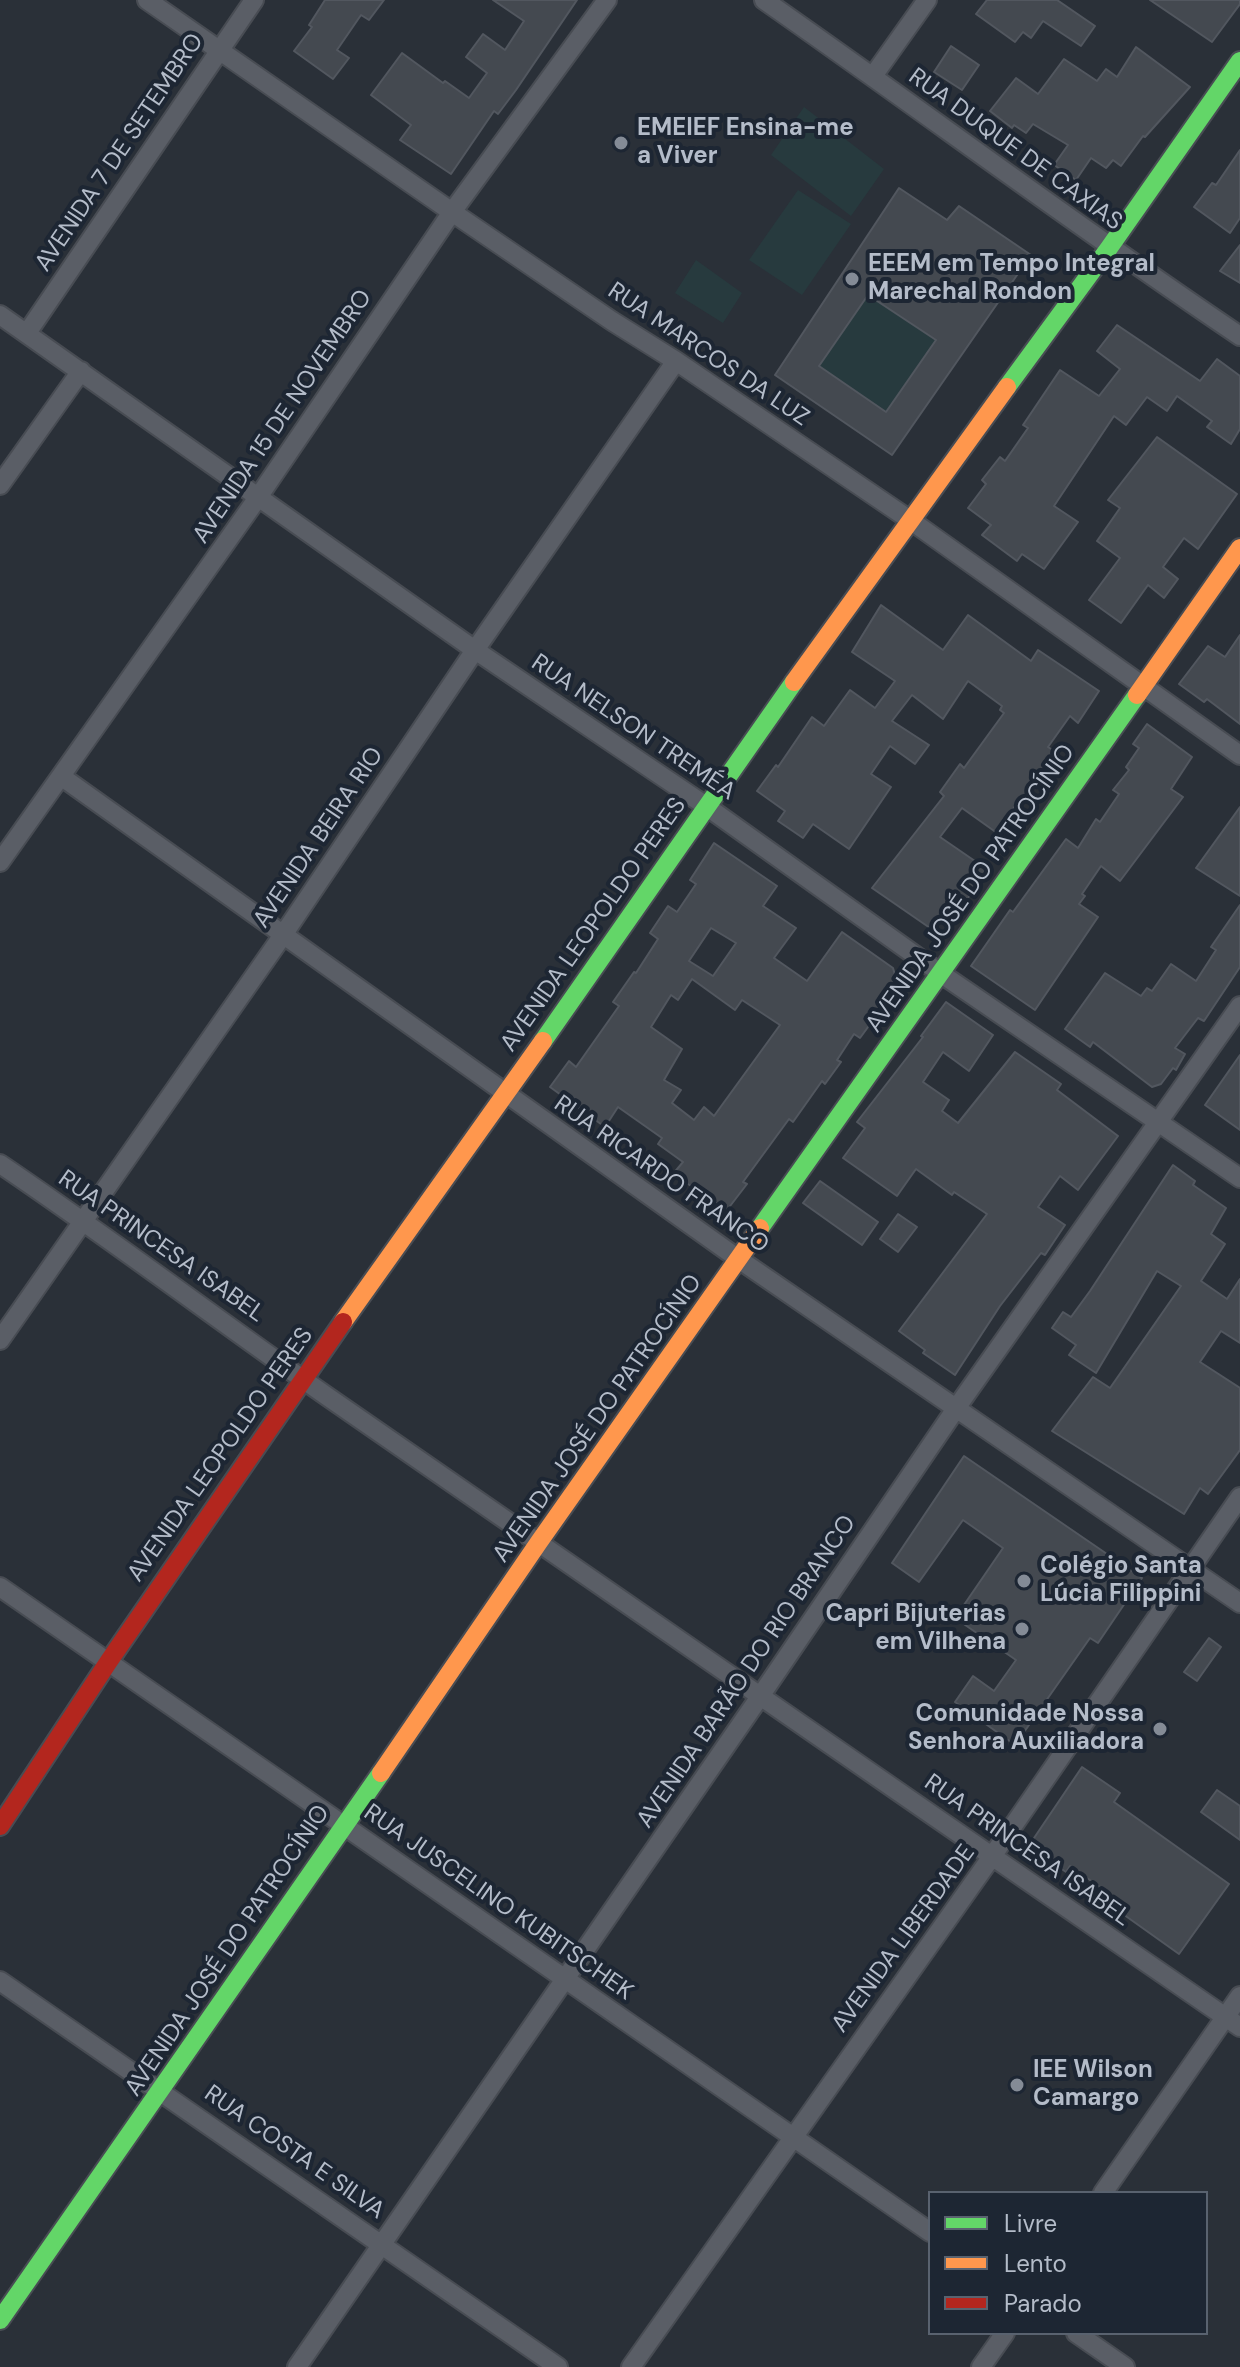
<!DOCTYPE html>
<meta charset="utf-8">
<style>
body{margin:0}
#map{position:relative;width:1240px;height:2367px;overflow:hidden;background:#2a3038;font-family:"DM Sans",sans-serif}
canvas{display:block}
.legend{position:absolute;left:928px;top:2191px;width:280px;height:144px;box-sizing:border-box;background:#1d2633;border:2px solid #59626f;margin:0;padding:10px 14px;list-style:none;font-size:24px;color:#b4bcc9}
.legend li{display:flex;align-items:center;gap:16px;height:40px}
.legend b{width:40px;border:2px solid #59626f}
</style>
<div id="map">
<canvas width="1240" height="2367"></canvas>
<ul class="legend">
<li><b style="height:10px;background:#63d668"></b>Livre</li>
<li><b style="height:10px;background:#ff974d"></b>Lento</li>
<li><b style="height:10px;background:#b3261e"></b>Parado</li>
</ul>
</div>
<script>
const c = document.querySelector('canvas').getContext('2d');
c.lineJoin = 'round';
function fill(path, color) { c.fillStyle = color; c.fill(path, 'evenodd'); }
function stroke(path, color, width, dash) { c.strokeStyle = color; c.lineWidth = width; c.lineCap = dash ? 'butt' : 'round'; c.setLineDash(dash || []); c.stroke(path); }
function label(font, color, halo, rows, align = 'center') {
  c.font = font + ' "DM Sans",sans-serif'; c.lineWidth = 8; c.setLineDash([]); c.textBaseline = 'middle'; c.strokeStyle = halo; c.fillStyle = color; for (const [text, x, y, turn = 0] of rows) {
    c.save(); c.translate(x, y); c.rotate((+turn || 0) * Math.PI / 180); c.textAlign = isNaN(turn) ? turn : align; if (halo) c.strokeText(text, 0, 0); c.fillText(text, 0, 0); c.restore();
  }
}
fill(new Path2D(`
 M 804,107 L 884,169 L 851,216 L 771,155 Z
 M 798,190 L 851,224 L 802,295 L 749,260 Z
 M 696,260 L 742,293 L 723,323 L 675,293 Z
 M 868,295 L 936,340 L 886,412 L 819,366 Z`), '#273a3e');
const building = new Path2D(`
 M 325,0 L 384,0 L 369,20 L 361,15 L 337,50 L 349,58 L 333,79 L 294,51 L 312,27 L 309,25 Z
 M 493,0 L 577,0 L 516,90 L 498,114 L 494,111 L 451,174 L 400,140 L 411,125 L 371,95 L 402,53 L 443,83 L 445,81 L 469,98 L 487,73 L 466,57 L 483,34 L 505,50 L 524,21 Z
 M 987,0 L 1057,0 L 1095,26 L 1081,46 L 1043,21 L 1031,38 L 1023,32 L 1015,42 L 976,14 Z
 M 1150,0 L 1240,0 L 1240,4 L 1212,42 Z
 M 951,46 L 979,65 L 962,90 L 934,72 Z
 M 1136,47 L 1190,87 L 1145,137 L 1143,136 L 1121,166 L 1113,160 L 1106,168 L 1091,158 L 1076,180 L 1054,165 L 1068,145 L 1033,124 L 1026,133 L 1014,125 L 1012,128 L 990,111 L 1016,78 L 1038,94 L 1064,59 L 1097,81 L 1106,69 L 1117,77 Z
 M 1240,150 L 1240,218 L 1230,233 L 1194,207 L 1212,183 L 1216,185 Z
 M 899,188 L 947,220 L 959,206 L 1031,255 L 892,455 L 775,375 ZM 868,295 L 936,340 L 886,412 L 819,366 Z
 M 1240,245 L 1240,283 L 1220,271 Z
 M 1117,325 L 1200,381 L 1217,359 L 1240,376 L 1240,429 L 1231,444 L 1207,427 L 1212,421 L 1177,396 L 1167,411 L 1147,397 L 1126,425 L 1114,416 L 1054,506 L 1078,522 L 1044,569 L 1022,554 L 1017,561 L 982,535 L 991,525 L 968,508 L 986,484 L 982,480 L 1000,457 L 1005,461 L 1028,428 L 1023,425 L 1060,370 L 1099,396 L 1120,369 L 1097,351 Z
 M 1157,437 L 1237,494 L 1198,549 L 1184,538 L 1163,567 L 1178,579 L 1164,598 L 1148,585 L 1121,623 L 1089,600 L 1120,558 L 1097,541 L 1120,508 L 1108,500 Z
 M 881,605 L 943,650 L 968,615 L 1031,661 L 1038,650 L 1099,691 L 1078,723 L 1070,716 L 1048,747 L 1057,753 L 1018,808 L 1015,806 L 997,833 L 962,808 L 940,837 L 988,870 L 965,902 L 956,896 L 930,928 L 872,888 L 944,796 L 940,792 L 960,764 L 964,768 L 1004,713 L 1000,710 L 1002,706 L 968,681 L 943,719 L 912,695 L 892,721 L 929,745 L 915,764 L 890,746 L 871,774 L 891,787 L 849,849 L 813,824 L 803,838 L 778,821 L 785,811 L 757,791 L 776,765 L 778,767 L 812,717 L 824,726 L 850,690 L 875,708 L 895,681 L 852,652 Z
 M 1240,635 L 1240,724 L 1207,699 L 1204,702 L 1179,684 L 1208,646 L 1225,657 Z
 M 1147,724 L 1192,757 L 1171,789 L 1183,797 L 1120,881 L 1101,866 L 1082,894 L 1085,896 L 1079,904 L 1098,917 L 1035,1010 L 971,966 L 1010,910 L 1013,912 L 1066,839 L 1078,848 L 1096,819 L 1100,822 L 1119,794 L 1113,790 L 1129,770 L 1126,767 L 1139,748 L 1133,744 Z
 M 1240,807 L 1240,896 L 1196,868 Z
 M 714,843 L 777,886 L 763,906 L 796,928 L 774,958 L 807,981 L 842,932 L 893,968 L 898,986 L 860,1038 L 854,1034 L 837,1060 L 841,1062 L 825,1084 L 822,1081 L 793,1122 L 789,1119 L 743,1182 L 747,1184 L 727,1210 L 673,1174 L 683,1162 L 658,1144 L 662,1138 L 618,1107 L 605,1127 L 550,1087 L 569,1061 L 576,1067 L 619,1006 L 613,1002 L 634,972 L 636,973 L 658,939 L 650,933 L 668,906 L 677,912 L 696,884 L 690,880 ZM 711,928 L 736,943 L 713,976 L 689,961 ZM 692,979 L 735,1010 L 742,1000 L 780,1025 L 714,1116 L 704,1107 L 694,1120 L 672,1103 L 681,1090 L 664,1080 L 682,1049 L 651,1027 L 671,995 L 678,1000 Z
 M 1240,905 L 1240,967 L 1204,1021 L 1198,1018 L 1175,1048 L 1185,1054 L 1176,1070 L 1173,1068 L 1161,1084 L 1152,1087 L 1093,1042 L 1090,1047 L 1065,1029 L 1105,973 L 1141,996 L 1147,988 L 1152,991 L 1171,964 L 1196,981 L 1216,950 L 1211,947 Z
 M 946,1002 L 993,1035 L 969,1071 L 943,1052 L 923,1082 L 949,1100 L 942,1111 L 958,1123 L 1015,1052 L 1061,1084 L 1057,1090 L 1118,1136 L 1078,1190 L 1060,1176 L 1038,1207 L 1065,1225 L 1045,1255 L 1041,1253 L 1000,1306 L 955,1375 L 923,1353 L 925,1350 L 899,1331 L 987,1214 L 954,1192 L 952,1195 L 916,1169 L 897,1196 L 843,1158 L 865,1128 L 857,1122 L 923,1037 L 921,1036 Z
 M 1240,1055 L 1240,1130 L 1205,1105 Z
 M 1173,1165 L 1195,1181 L 1193,1185 L 1226,1208 L 1211,1234 L 1225,1244 L 1201,1281 L 1227,1299 L 1240,1279 L 1240,1343 L 1221,1331 L 1200,1362 L 1240,1388 L 1240,1450 L 1208,1494 L 1200,1488 L 1184,1514 L 1052,1431 L 1093,1377 L 1110,1388 L 1181,1286 L 1157,1271 L 1096,1373 L 1069,1355 L 1076,1345 L 1052,1328 L 1063,1312 L 1071,1317 L 1090,1291 Z
 M 820,1181 L 878,1222 L 862,1245 L 803,1203 Z
 M 898,1214 L 917,1227 L 898,1252 L 880,1239 Z
 M 964,1456 L 1142,1578 L 1098,1643 L 1090,1638 L 1015,1745 L 955,1702 L 973,1676 L 994,1691 L 1016,1660 L 955,1618 L 1003,1548 L 963,1520 L 919,1582 L 892,1563 Z
 M 1209,1638 L 1221,1647 L 1197,1681 L 1184,1672 Z
 M 1082,1767 L 1120,1793 L 1114,1802 L 1229,1884 L 1179,1954 L 1099,1897 L 1104,1890 L 1070,1866 L 1066,1872 L 1033,1850 L 1032,1841 Z
 M 1217,1790 L 1240,1806 L 1240,1840 L 1201,1812 Z`);
fill(building, '#444950');
stroke(building, '#52575f', 2);
const street = new Path2D(`
 M 147,0 L 452,212 L 612,321 L 676,361 L 910,520 L 1240,755
 M 764,0 C 923,111 1079,228 1240,336
 M 873,76 L 927,0
 M 0,315 L 475,650 L 706,806 L 940,973 L 1240,1178
 M 27,333 L 254,0
 M 0,485 L 81,371
 M 62,777 L 740,1260 L 1240,1603
 M 0,862 L 259,496 L 452,212 L 607,0
 M 0,1164 C 111,1239 218,1320 328,1397 C 630,1609 936,1817 1240,2027
 M 0,1340 L 283,935 L 475,650 L 676,361
 M 0,1587 L 930,2232
 M 0,1981 L 558,2367
 M 1103,2193 L 1240,1996
 M 1076,2333 L 1125,2367
 M 297,2367 L 759,1698 L 957,1407 L 1240,1006
 M 631,2367 L 993,1855 L 1240,1497
 M 981,2367 L 1005,2333`);
const fast = new Path2D(`
 M 1007,387 L 1109,248 L 1240,61
 M 543,1041 L 794,682
 M 760,1228 L 1137,695
 M 0,2320 L 381,1773`);
const slow = new Path2D(`
 M 794,682 L 1007,387
 M 1137,695 L 1240,548
 M 343,1322 L 543,1041
 M 381,1773 L 539,1542 L 760,1228`);
const jam = new Path2D(`
 M 0,1826 L 109,1661 L 343,1322`);
stroke(street, '#484c53', 22);
stroke(fast, '#484c53', 22);
stroke(slow, '#484c53', 22);
stroke(jam, '#484c53', 22);
stroke(street, '#5a5e66', 18);
stroke(fast, '#63d668', 18);
stroke(slow, '#ff974d', 18);
stroke(jam, '#b3261e', 18);
for (const [x, y, r, color] of [
 [621,143,8,"#848b96"],
 [852,279,8,"#848b96"],
 [1024,1581,8,"#848b96"],
 [1022,1629,8,"#848b96"],
 [1160,1729,8,"#848b96"],
 [1017,2085,8,"#848b96"]
]) { const dot = new Path2D(); dot.arc(x, y, r, 0, 2 * Math.PI); c.fillStyle = color; c.fill(dot); stroke(dot, '#1d2633', 3); }
label('bold 24px', '#b4bcc9', '#1d2633', [
 ["EMEIEF Ensina-me",637,129],
 ["a Viver",637,157],
 ["EEEM em Tempo Integral",868,265],
 ["Marechal Rondon",868,293],
 ["Colégio Santa",1040,1567],
 ["Lúcia Filippini",1040,1595],
 ["Capri Bijuterias",1006,1615,"right"],
 ["em Vilhena",1006,1643,"right"],
 ["Comunidade Nossa",1144,1715,"right"],
 ["Senhora Auxiliadora",1144,1743,"right"],
 ["IEE Wilson",1033,2071],
 ["Camargo",1033,2099]
], 'left');
label('24px', '#b4bcc9', '#1d2633', [
 ["RUA DUQUE DE CAXIAS",1015,150,36],
 ["AVENIDA 7 DE SETEMBRO",120,153,-56],
 ["RUA MARCOS DA LUZ",708,355,34],
 ["AVENIDA 15 DE NOVEMBRO",283,417,-56],
 ["RUA NELSON TREMÉA",633,728,34],
 ["AVENIDA BEIRA RIO",319,838,-56],
 ["AVENIDA JOSÉ DO PATROCÍNIO",971,889,-55],
 ["AVENIDA LEOPOLDO PERES",594,925,-55],
 ["RUA RICARDO FRANCO",661,1175,35],
 ["RUA PRINCESA ISABEL",161,1247,35],
 ["AVENIDA JOSÉ DO PATROCÍNIO",598,1419,-55],
 ["AVENIDA LEOPOLDO PERES",221,1455,-55],
 ["AVENIDA BARÃO DO RIO BRANCO",747,1672,-56],
 ["RUA PRINCESA ISABEL",1027,1851,35],
 ["RUA JUSCELINO KUBITSCHEK",498,1903,35],
 ["AVENIDA LIBERDADE",904,1939,-54],
 ["AVENIDA JOSÉ DO PATROCÍNIO",228,1951,-56],
 ["RUA COSTA E SILVA",294,2153,35]
]);
</script>
